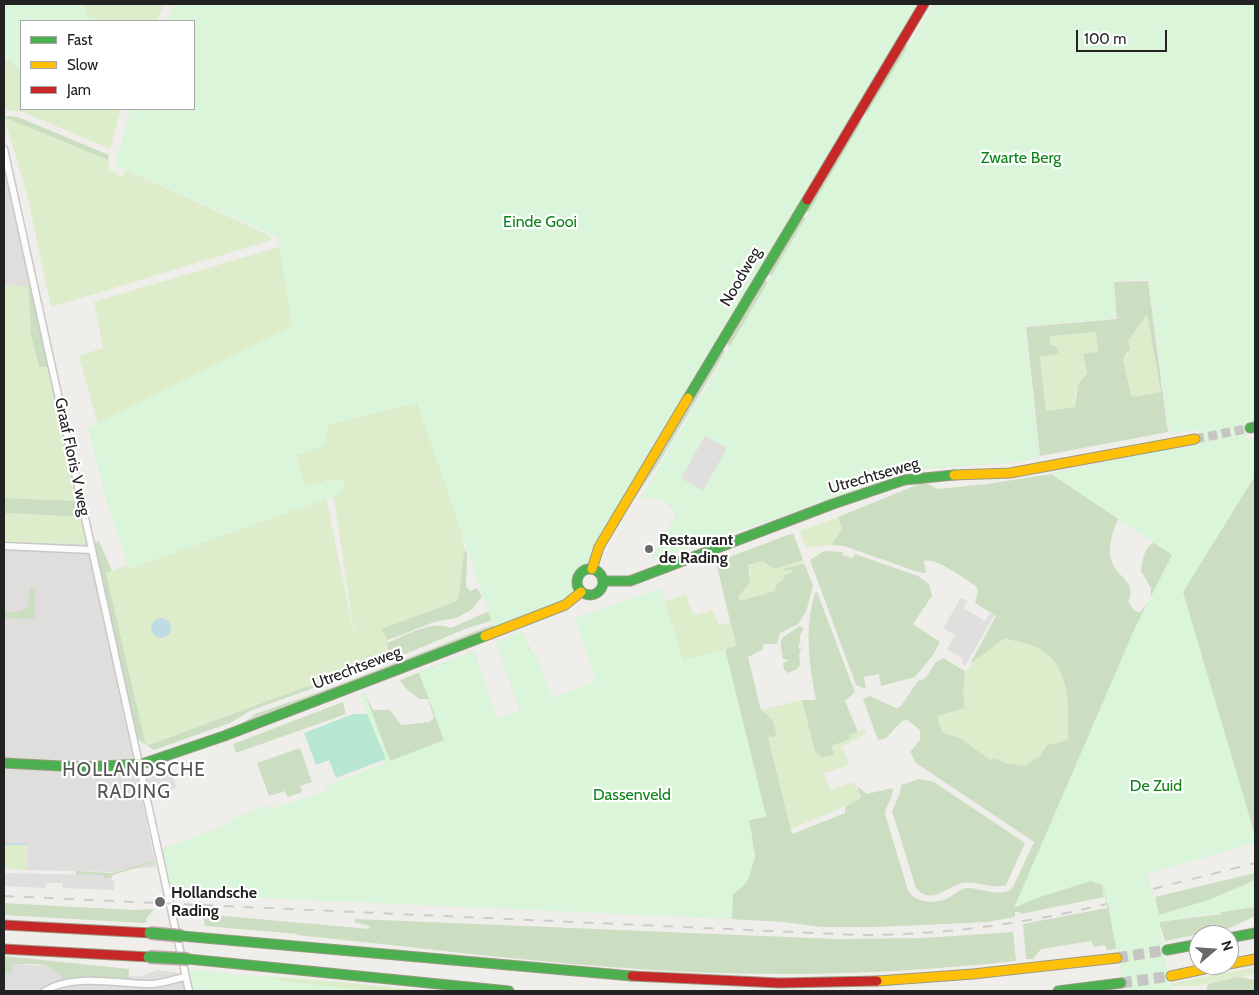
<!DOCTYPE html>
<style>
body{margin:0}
#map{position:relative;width:1259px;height:995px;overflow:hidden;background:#f0eeeb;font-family:Cabin,sans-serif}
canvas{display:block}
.frame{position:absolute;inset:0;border:5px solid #222;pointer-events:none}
.legend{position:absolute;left:20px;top:20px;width:175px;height:90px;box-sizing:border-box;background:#fff;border:1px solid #a7a7a7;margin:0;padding:6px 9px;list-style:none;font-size:15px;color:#222}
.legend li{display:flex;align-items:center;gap:10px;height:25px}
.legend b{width:25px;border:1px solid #a7a7a7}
.north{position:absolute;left:1189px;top:925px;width:50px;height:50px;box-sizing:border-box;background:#fff;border:1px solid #a7a7a7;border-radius:50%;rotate:72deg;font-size:14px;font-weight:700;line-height:20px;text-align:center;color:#222}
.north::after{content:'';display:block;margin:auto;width:18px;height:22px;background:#6a6968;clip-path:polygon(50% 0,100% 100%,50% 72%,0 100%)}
.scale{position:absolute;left:1076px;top:30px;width:91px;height:22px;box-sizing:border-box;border:2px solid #222;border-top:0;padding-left:6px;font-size:15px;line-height:18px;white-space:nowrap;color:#222;-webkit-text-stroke:4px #fff;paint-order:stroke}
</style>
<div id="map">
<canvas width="1259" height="995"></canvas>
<div class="frame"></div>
<ul class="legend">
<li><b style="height:6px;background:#4caf50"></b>Fast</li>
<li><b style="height:6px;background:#ffc107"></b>Slow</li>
<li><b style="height:6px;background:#c62828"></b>Jam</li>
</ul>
<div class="north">N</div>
<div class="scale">100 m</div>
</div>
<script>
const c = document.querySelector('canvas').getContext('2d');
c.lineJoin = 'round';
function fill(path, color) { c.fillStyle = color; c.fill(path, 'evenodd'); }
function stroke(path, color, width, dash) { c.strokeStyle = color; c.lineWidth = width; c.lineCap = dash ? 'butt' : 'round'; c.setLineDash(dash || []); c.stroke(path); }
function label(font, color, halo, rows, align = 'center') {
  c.font = font + ' Cabin,sans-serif'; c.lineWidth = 4.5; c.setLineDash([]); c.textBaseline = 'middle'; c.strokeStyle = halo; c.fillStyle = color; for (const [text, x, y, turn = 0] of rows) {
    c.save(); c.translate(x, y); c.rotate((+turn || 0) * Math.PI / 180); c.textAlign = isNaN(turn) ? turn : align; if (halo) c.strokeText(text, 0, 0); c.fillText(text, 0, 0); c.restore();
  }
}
fill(new Path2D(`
 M 4,166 L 33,287 L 4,285 Z
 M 4,542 L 88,544 L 156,867 L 123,869 L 115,872 L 27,870 L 27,844 L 4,843 Z
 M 12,964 L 47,966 L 93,978 L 142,976 L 157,970 L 181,973 L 186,991 L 4,991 L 4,973 L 11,973 Z`), '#dfdedc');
fill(new Path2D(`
 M 77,4 L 165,4 L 156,21 L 81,21 Z
 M 4,59 L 14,62 L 21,68 L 21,109 L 121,109 L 110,149 L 23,112 L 4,110 Z
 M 4,117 L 108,160 L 109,169 L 122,177 L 126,170 L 267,234 L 272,240 L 51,307 L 27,194 Z
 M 282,246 L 297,340 L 104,447 L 79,356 L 103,348 L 94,302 Z
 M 4,285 L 28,286 L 31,335 L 38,363 L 50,367 L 78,501 L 4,498 Z
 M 1147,314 L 1161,392 L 1130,397 L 1123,358 L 1128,355 L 1128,341 Z
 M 1096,332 L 1098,352 L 1076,391 L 1075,407 L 1046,411 L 1040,357 L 1054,355 L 1059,350 L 1056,346 L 1050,345 L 1050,336 Z
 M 416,398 L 470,538 L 462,541 L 465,550 L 461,566 L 460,593 L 457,601 L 381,629 L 388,640 L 389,661 L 350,675 L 349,671 L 146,746 L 106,573 L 325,492 L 355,639 L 331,479 L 297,491 L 284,454 L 311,430 Z
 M 4,513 L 84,517 L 88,544 L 4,542 Z
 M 838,517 L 842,529 L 831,545 L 806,548 L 800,531 Z
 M 803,560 L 805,565 L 802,564 L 791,569 L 792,573 L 782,582 L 776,591 L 740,601 L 738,597 L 751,575 L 748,566 L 763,561 L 774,569 Z
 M 686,594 L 692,612 L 697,615 L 712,610 L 719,625 L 730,622 L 735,645 L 738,646 L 725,651 L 733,680 L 598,723 L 600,663 L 590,630 Z
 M 1005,638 C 1016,642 1033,644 1042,650 C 1072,670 1068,708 1068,740 L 1047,745 L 1040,756 L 1025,766 L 1006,763 L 995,758 L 990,760 L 962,739 L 942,732 L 937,716 L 965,708 C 958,664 972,662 1005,638 Z
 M 802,700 L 815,752 L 850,739 L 849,735 L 865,729 L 866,733 L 842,747 L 848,762 L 847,766 L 824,773 L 830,790 L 853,782 L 858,791 L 858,801 L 791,829 L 768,736 L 777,735 L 773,720 L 761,710 Z
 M 4,843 L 28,844 L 27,870 L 4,869 Z
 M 1255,967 L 1255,974 L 1196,986 L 1172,986 L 1172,983 Z
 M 191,971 L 341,982 L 424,991 L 304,991 Z`), '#ddeccb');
fill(new Path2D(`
 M 934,4 L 1255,4 L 1157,259 L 1213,430 L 1123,512 C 1113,526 1104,553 1115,568 C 1123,580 1137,586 1128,601 L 1134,611 L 1140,612 L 1151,599 L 1151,588 L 1141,571 C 1145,539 1153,542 1181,536 L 1255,419 L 1244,439 L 1255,437 L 1255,843 L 1102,879 L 1114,913 L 1125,991 L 1115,940 L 1116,949 L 1107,950 L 1105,945 L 1093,947 L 1092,941 L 1041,949 L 1033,959 L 1026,959 L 1023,924 L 1107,908 L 1111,922 L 1102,885 L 1104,897 L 1021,914 L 1020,912 L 1015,912 L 1015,917 L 987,922 L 878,927 L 821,927 L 784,922 L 283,895 L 164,854 L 164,848 L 329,790 L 327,786 L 385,764 L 380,740 L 360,695 L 365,694 L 373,710 L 390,710 L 401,725 L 429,722 L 434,718 L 428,699 L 419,699 C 412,692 404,689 400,680 L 474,651 L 497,720 L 520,711 L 497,642 L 522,632 L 552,699 L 596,683 L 596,674 L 753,864 L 755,857 L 749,820 L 766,816 L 725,650 L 736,646 L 716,562 L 793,533 L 803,560 L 774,569 L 763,561 L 748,565 L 750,582 L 738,597 L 740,601 L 775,591 L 777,584 L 785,578 L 784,575 L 792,573 L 791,569 L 784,571 L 784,569 L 802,564 L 805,565 L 813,586 L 806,612 L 798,624 L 780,633 L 777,644 L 763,644 L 763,649 L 748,657 L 761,710 L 773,720 L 777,736 L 768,737 L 792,834 L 845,813 L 845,807 L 858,800 L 860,796 L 857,786 L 867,794 L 893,788 C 893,799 886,804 885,814 L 908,890 C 915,903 933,904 946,899 C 953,896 958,890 966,888 C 979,887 1001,898 1012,889 L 1034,842 L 916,763 L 910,752 L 920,740 L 920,730 L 907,720 L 902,721 L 886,738 L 878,740 L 863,699 L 870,696 L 896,708 L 901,706 L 918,681 L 925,679 L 936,662 L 943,658 L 965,671 L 963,692 L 965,708 L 937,716 L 942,732 L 962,739 L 990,760 L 995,758 L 1006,763 L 1025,766 L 1040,756 L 1047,745 L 1068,740 C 1068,708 1072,671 1042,650 C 1033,644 1016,642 1005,638 L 970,664 L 996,616 L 975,603 L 978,592 L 977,587 C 967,580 935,557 924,561 L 926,573 L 918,572 L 844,546 L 831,545 L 842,529 L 838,517 L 924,482 L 938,489 L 987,484 L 1051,474 L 1171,448 L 1190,448 L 1201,428 L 1170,434 L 1149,279 L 1113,281 L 1116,318 L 1024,326 L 1039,457 L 1005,463 L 917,469 L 651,561 L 677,513 L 663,499 L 641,498 L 730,348 L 727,343 L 729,337 L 763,279 L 768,282 L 772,276 L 766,273 L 800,216 L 806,218 L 809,213 L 803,209 L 857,121 L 862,122 L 867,114 L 862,112 L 919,19 L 907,41 L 906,50 Z
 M 8,116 L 18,117 L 109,155 L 108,160 L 4,117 Z
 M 1148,281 L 1168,432 L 1040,456 L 1026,327 L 1117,319 L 1114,282 ZM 1147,314 L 1161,392 L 1131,397 L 1123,359 L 1130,349 L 1128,341 ZM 1096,332 L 1098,352 L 1083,354 L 1087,373 L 1078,385 L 1075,407 L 1046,411 L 1040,357 L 1054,355 L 1059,352 L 1056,346 L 1050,345 L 1050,336 Z
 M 28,286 L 33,287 L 50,367 L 39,367 L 31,335 Z
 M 722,349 L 725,352 L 658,464 L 619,521 Z
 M 4,498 L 78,501 L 84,517 L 4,513 Z
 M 99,541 L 112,571 L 106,573 L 146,746 L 349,671 L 350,675 L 252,710 L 230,723 L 154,750 L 137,739 L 94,543 Z
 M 465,550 L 467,553 L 466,586 L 470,591 L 477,588 L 482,597 L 471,610 L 456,618 L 434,622 L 388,640 L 381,629 L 457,601 C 462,587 460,567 465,550 Z
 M 824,551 L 843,552 L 842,555 L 853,558 L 855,554 L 918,576 L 929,584 L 932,596 L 913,624 L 940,642 L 933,655 L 915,677 L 881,686 L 879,674 L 864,677 L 866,689 L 856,685 L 810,560 Z
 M 30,588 L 35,588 L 35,619 L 4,618 L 4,608 C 12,615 20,613 28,606 Z
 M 817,592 L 855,692 L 845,701 L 858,732 L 849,735 L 850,739 L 831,746 L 834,755 L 822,757 L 815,752 L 802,700 L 816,700 C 809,663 804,629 815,593 Z
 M 552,608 L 238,727 L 255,714 L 336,686 L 489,626 Z
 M 487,612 L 506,616 L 465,629 L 389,661 L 387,643 C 405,636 433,619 451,628 Z
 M 799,626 L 804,628 L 800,636 L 800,642 L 803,640 L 798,645 L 800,650 L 803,647 L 799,654 L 800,665 L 803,662 L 796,670 L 788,673 L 784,670 L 783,663 L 789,660 L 783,659 C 778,630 781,642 799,626 Z
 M 343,702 L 346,714 L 236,753 L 233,744 Z
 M 300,748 L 312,782 L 300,786 L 302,792 L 288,797 L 285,791 L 269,796 L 257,763 Z
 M 919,779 L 934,782 L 1025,843 L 1006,885 C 993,890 977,880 962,883 C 947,887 930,906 916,888 L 892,811 L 900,793 L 901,785 Z
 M 155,860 L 155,862 L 113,875 L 111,878 L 104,878 L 103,875 L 76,875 L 76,871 L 112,873 Z
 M 1255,873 L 1255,916 L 1232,927 L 1165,941 L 1159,922 L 1222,914 L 1206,901 L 1159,915 L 1155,897 Z
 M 4,903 L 133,910 L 154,909 L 146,919 L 147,922 L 143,923 L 4,915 Z
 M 202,914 L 369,929 L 370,926 L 354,922 L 356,919 L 835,939 L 924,938 L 1013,932 L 1016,961 C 899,974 772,978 654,970 C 535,963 416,947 297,935 L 297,934 L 205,926 Z
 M 4,956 L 129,969 L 129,979 L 64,980 C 48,960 37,965 13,964 L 11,974 L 4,973 Z
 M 1238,977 L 1255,980 L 1255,991 L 1206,991 L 1208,984 Z`), '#cbdec1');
fill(new Path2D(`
 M 4,4 L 84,4 L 88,16 L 99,21 L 21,21 L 21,71 L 5,56 Z
 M 174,4 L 924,4 L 564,610 L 496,633 L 417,403 L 328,425 L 324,446 L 296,455 L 305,485 L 346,479 L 340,494 L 129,569 L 107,503 L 88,428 L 292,326 L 278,237 L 115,165 L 131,109 L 194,109 L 194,21 L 166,21 Z
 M 934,4 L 1255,4 L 1255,419 L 1244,439 L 1255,437 L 1255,476 L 1183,592 L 1255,835 L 1255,843 L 1147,874 L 1159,915 L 1206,901 L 1255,880 L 1255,907 L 1159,922 L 1171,991 L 1125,991 L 1115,940 L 1114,940 L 1109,908 L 1102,885 L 1091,881 L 1037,898 L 1014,908 L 1134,630 L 1172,555 L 1051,474 L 1171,448 L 1190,448 L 1201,429 L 1170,434 L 1149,279 L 1113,281 L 1116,318 L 1024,326 L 1039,457 L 1005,463 L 917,469 L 651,561 L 677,513 L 663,499 L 641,498 L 864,118 Z
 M 661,588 L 683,661 L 725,649 L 766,817 L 749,820 C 754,846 760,879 733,894 L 732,919 L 173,894 L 162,849 L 232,823 L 232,819 L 269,805 L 270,809 L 328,790 L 328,785 L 385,763 L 360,695 L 365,694 L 390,761 L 444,740 L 419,673 L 474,651 L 498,719 L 520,710 L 496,642 L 522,631 L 530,652 L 534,651 L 552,698 L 596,681 L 575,618 Z
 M 188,969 L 277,978 L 280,981 L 376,991 L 193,991 Z`), '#daf5da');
fill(new Path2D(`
 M 353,714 L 367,714 L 386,759 L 336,778 L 329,760 L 316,765 L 304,733 Z`), '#b7e6d2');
fill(new Path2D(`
 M 705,436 L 727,448 L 703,491 L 681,478 Z
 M 961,598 L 968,601 L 964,608 L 985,621 L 991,612 L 995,614 L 965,666 L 961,663 L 963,659 L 947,649 L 955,635 L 943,628 Z
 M 168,768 L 177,787 L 150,799 L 146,779 L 150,774 Z
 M 4,873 L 104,875 L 104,878 L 111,878 L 115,883 L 114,890 L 63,888 L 62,883 L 46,883 L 45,888 L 4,886 Z`), '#e0dfde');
fill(new Path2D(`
 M151 628a10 10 0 1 1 20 0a10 10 0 1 1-20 0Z`), '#bfdbe3');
stroke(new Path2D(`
 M 4,844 L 26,844`), '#bfdbe3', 2);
stroke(new Path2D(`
 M 1195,439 L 1250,428`), '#c7c5c3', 9, [9, 4.5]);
stroke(new Path2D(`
 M 1117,958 L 1167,950
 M 1121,983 L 1171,976`), '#c7c5c3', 11, [11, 5.5]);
const street = new Path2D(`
 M 4,149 L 189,991
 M 4,546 L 92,550
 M 45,991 C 72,973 120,984 151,984 C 162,984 174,979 185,977`);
const fast = new Path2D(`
 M 688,398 L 807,200
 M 1250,428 L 1255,427
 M577 582a13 13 0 1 1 26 0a13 13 0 1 1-26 0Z
 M 604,581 L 630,581 L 833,504 L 904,480 L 954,475
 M 4,763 L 81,767 L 142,764 L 224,736 L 485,636
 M 182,936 L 632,976
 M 1229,938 L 1255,933
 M 1167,950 L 1199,944
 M 188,959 L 509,991
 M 1058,991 L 1121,983`);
const slow = new Path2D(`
 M 954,475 L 1010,473 L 1195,439
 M 592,569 L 599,547 L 688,398
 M 485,636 L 565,605 L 581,592
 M 1229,964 L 1255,959
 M 1171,976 L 1223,965
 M 877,981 L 973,974 L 1117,958`);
const jam = new Path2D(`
 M 807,200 L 924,4
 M 4,925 L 150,933
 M 4,949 L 149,957
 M 632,976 L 780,983 L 877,981`);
stroke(street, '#c9c8c7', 9);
stroke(fast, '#999a82', 11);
stroke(slow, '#999a82', 11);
stroke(jam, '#999a82', 11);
stroke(street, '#fdfcfc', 6);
stroke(fast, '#4caf50', 9);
stroke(slow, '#ffc107', 9);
stroke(jam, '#c62828', 9);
stroke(new Path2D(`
 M 1153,889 L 1255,863
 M 4,896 L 859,935 C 943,935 1024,924 1106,904`), '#ccc', 2, [10, 10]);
const fastBridge = new Path2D(`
 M 150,933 L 182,936
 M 149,957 L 188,959`);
stroke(fastBridge, '#c5a2ac', 14, []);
stroke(fastBridge, '#4caf50', 11);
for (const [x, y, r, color] of [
 [649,549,5,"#6a6968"],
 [160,902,6,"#6a6968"]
]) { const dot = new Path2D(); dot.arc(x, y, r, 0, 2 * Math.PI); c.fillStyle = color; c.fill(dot); stroke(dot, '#fff', 2); }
label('16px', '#0c8416', '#fff', [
 ["Zwarte Berg",1021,158],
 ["Einde Gooi",540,222],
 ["De Zuid",1156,786],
 ["Dassenveld",632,795]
]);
label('16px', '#222', '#fff', [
 ["Noodweg",741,277,-60],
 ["Graaf Floris V weg",72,457,78],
 ["Utrechtseweg",874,476,-16],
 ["Utrechtseweg",357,668,-21]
]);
label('bold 16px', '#222', '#fff', [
 ["Restaurant",659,540],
 ["de Rading",659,558],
 ["Hollandsche",171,893],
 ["Rading",171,911]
], 'left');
c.letterSpacing = '1px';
label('19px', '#555', '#fff', [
 ["HOLLANDSCHE",134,770],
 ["RADING",134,792]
]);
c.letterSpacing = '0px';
</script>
